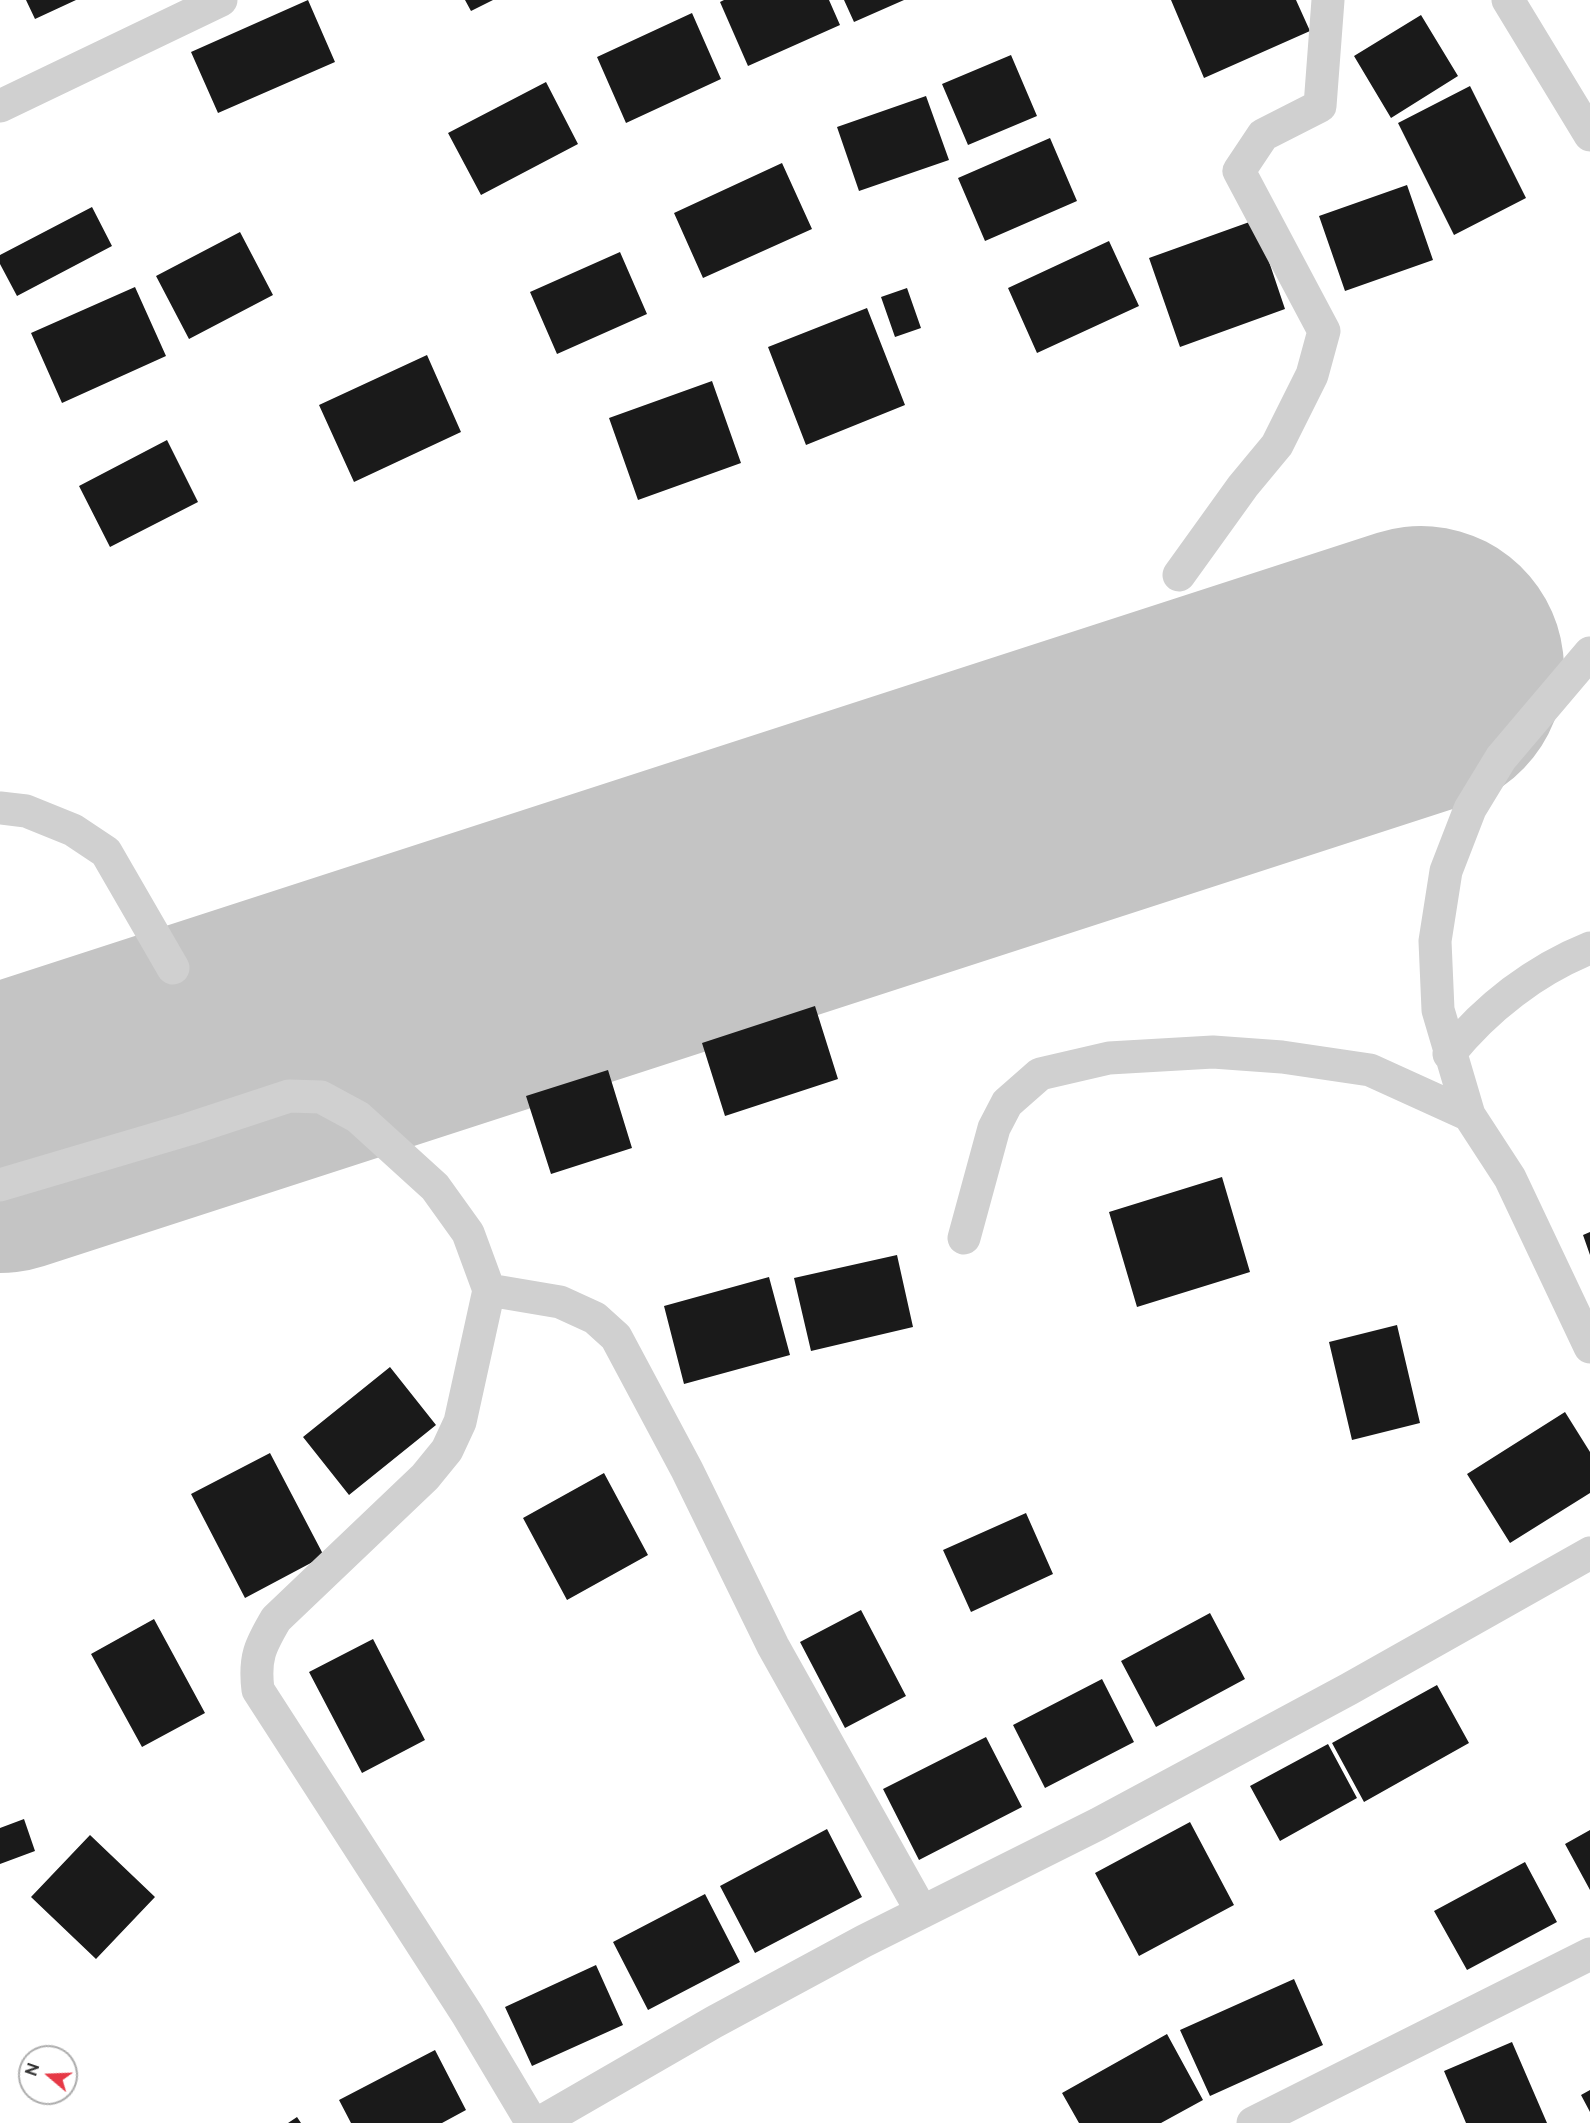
<!DOCTYPE html>
<style>
body{margin:0}
#map{position:relative;width:1590px;height:2123px;overflow:hidden;background:#fff;font-family:Raleway,sans-serif}
canvas{display:block}
.north{position:absolute;left:18px;top:2045px;width:60px;height:60px;box-sizing:border-box;background:#fff;border:2px solid #adadad;border-radius:50%;rotate:289deg;font-size:16px;font-weight:700;line-height:24px;text-align:center;color:#333}
.north::after{content:'';display:block;margin:auto;width:21px;height:27px;background:#e63946;clip-path:polygon(50% 0,100% 100%,50% 72%,0 100%)}
</style>
<div id="map">
<canvas width="1590" height="2123"></canvas>
<div class="north">N</div>
</div>
<script>
const c = document.querySelector('canvas').getContext('2d');
c.lineJoin = 'round';
function stroke(path, color, width, dash) { c.strokeStyle = color; c.lineWidth = width; c.lineCap = dash ? 'butt' : 'round'; c.setLineDash(dash || []); c.stroke(path); }
function fill(path, color) { c.fillStyle = color; c.fill(path, 'evenodd'); }
stroke(new Path2D(`
 M 0,1130 L 1421,669`), '#c4c4c4', 286);
fill(new Path2D(`
 M 26,0 L 76,0 L 35,19 Z
 M 308,0 L 335,62 L 218,113 L 191,52 Z
 M 465,0 L 493,0 L 471,11 Z
 M 724,0 L 829,0 L 840,25 L 748,66 L 720,2 Z
 M 844,0 L 904,0 L 854,22 Z
 M 1171,0 L 1296,0 L 1310,31 L 1204,78 Z
 M 692,13 L 721,79 L 626,123 L 597,57 Z
 M 1421,15 L 1458,76 L 1391,118 L 1354,56 Z
 M 1011,55 L 1037,116 L 968,145 L 942,84 Z
 M 546,82 L 578,144 L 481,195 L 448,133 Z
 M 1470,86 L 1526,198 L 1454,235 L 1398,123 Z
 M 926,96 L 949,160 L 859,191 L 837,127 Z
 M 1050,138 L 1077,201 L 985,241 L 958,178 Z
 M 782,163 L 812,229 L 703,278 L 674,213 Z
 M 1407,185 L 1433,260 L 1345,291 L 1319,216 Z
 M 92,207 L 112,246 L 17,296 L 0,264 L 0,255 Z
 M 1255,220 L 1285,309 L 1180,347 L 1149,258 Z
 M 240,232 L 273,295 L 189,339 L 156,276 Z
 M 1109,241 L 1139,306 L 1037,353 L 1008,288 Z
 M 620,252 L 647,314 L 557,354 L 530,292 Z
 M 135,287 L 166,356 L 62,403 L 31,333 Z
 M 907,288 L 921,328 L 895,337 L 881,297 Z
 M 867,308 L 905,405 L 806,445 L 768,347 Z
 M 427,355 L 461,432 L 354,482 L 319,405 Z
 M 712,381 L 741,463 L 638,500 L 609,418 Z
 M 167,440 L 198,502 L 110,547 L 79,486 Z
 M 815,1006 L 838,1079 L 725,1116 L 702,1043 Z
 M 608,1070 L 632,1148 L 551,1174 L 526,1096 Z
 M 1222,1177 L 1250,1272 L 1137,1307 L 1109,1212 Z
 M 1590,1232 L 1590,1255 L 1583,1235 Z
 M 897,1255 L 913,1327 L 811,1351 L 794,1278 Z
 M 769,1277 L 790,1355 L 684,1384 L 664,1306 Z
 M 1397,1325 L 1420,1423 L 1352,1440 L 1329,1342 Z
 M 390,1367 L 436,1425 L 349,1495 L 303,1437 Z
 M 1565,1412 L 1590,1452 L 1590,1493 L 1510,1543 L 1467,1474 Z
 M 270,1453 L 324,1556 L 245,1598 L 191,1494 Z
 M 604,1473 L 648,1555 L 567,1600 L 523,1518 Z
 M 1026,1513 L 1053,1574 L 971,1612 L 943,1550 Z
 M 861,1610 L 906,1696 L 845,1728 L 800,1642 Z
 M 1210,1613 L 1245,1679 L 1156,1727 L 1121,1661 Z
 M 154,1619 L 205,1713 L 142,1747 L 91,1654 Z
 M 373,1639 L 425,1740 L 362,1773 L 309,1672 Z
 M 1102,1679 L 1134,1742 L 1045,1788 L 1013,1725 Z
 M 1437,1685 L 1469,1743 L 1364,1802 L 1332,1743 Z
 M 986,1737 L 1022,1807 L 919,1860 L 883,1789 Z
 M 1328,1744 L 1357,1798 L 1280,1841 L 1250,1786 Z
 M 24,1819 L 35,1851 L 0,1864 L 0,1828 Z
 M 1190,1822 L 1234,1905 L 1139,1956 L 1095,1873 Z
 M 827,1829 L 862,1897 L 755,1953 L 720,1886 Z
 M 1590,1830 L 1590,1890 L 1565,1844 Z
 M 90,1835 L 155,1897 L 96,1959 L 31,1897 Z
 M 1525,1862 L 1557,1922 L 1467,1970 L 1434,1911 Z
 M 705,1894 L 740,1962 L 648,2010 L 613,1942 Z
 M 596,1965 L 623,2025 L 532,2066 L 505,2007 Z
 M 1294,1979 L 1323,2045 L 1210,2096 L 1180,2030 Z
 M 1167,2034 L 1203,2100 L 1161,2123 L 1079,2123 L 1062,2093 Z
 M 1512,2042 L 1547,2123 L 1466,2123 L 1444,2071 Z
 M 435,2050 L 466,2110 L 442,2123 L 351,2123 L 339,2100 Z
 M 1590,2090 L 1590,2112 L 1581,2095 Z
 M 297,2117 L 301,2123 L 288,2123 Z`), '#1a1a1a');
stroke(new Path2D(`
 M 1508,0 L 1590,135
 M 0,106 L 221,0
 M 1179,575 L 1243,486 L 1277,445 L 1312,375 L 1324,331 L 1239,171 L 1263,135 L 1320,106 L 1328,0
 M 1590,653 L 1501,758 L 1470,809 L 1446,871 L 1435,941 L 1438,1010 L 1469,1115 L 1510,1178 L 1590,1347
 M 0,808 L 26,811 L 73,830 L 106,852 L 173,968
 M 1449,1054 C 1486,1008 1535,970 1590,948
 M 0,1185 L 189,1129 L 289,1096 L 321,1097 L 358,1117 L 435,1187 L 468,1233 L 489,1290 L 460,1422 L 447,1450 L 425,1477 L 276,1619 C 260,1646 254,1658 258,1690 L 467,2014 L 532,2123
 M 964,1238 L 994,1128 L 1007,1103 L 1040,1074 L 1109,1058 L 1213,1052 L 1282,1057 L 1370,1070 L 1469,1115
 M 489,1290 L 560,1302 L 595,1318 L 616,1337 L 687,1470 L 773,1646 L 922,1912
 M 539,2123 L 714,2022 L 864,1941 L 1098,1824 L 1349,1689 L 1590,1553
 M 1253,2123 L 1590,1954`), '#d0d0d0', 33);
</script>
